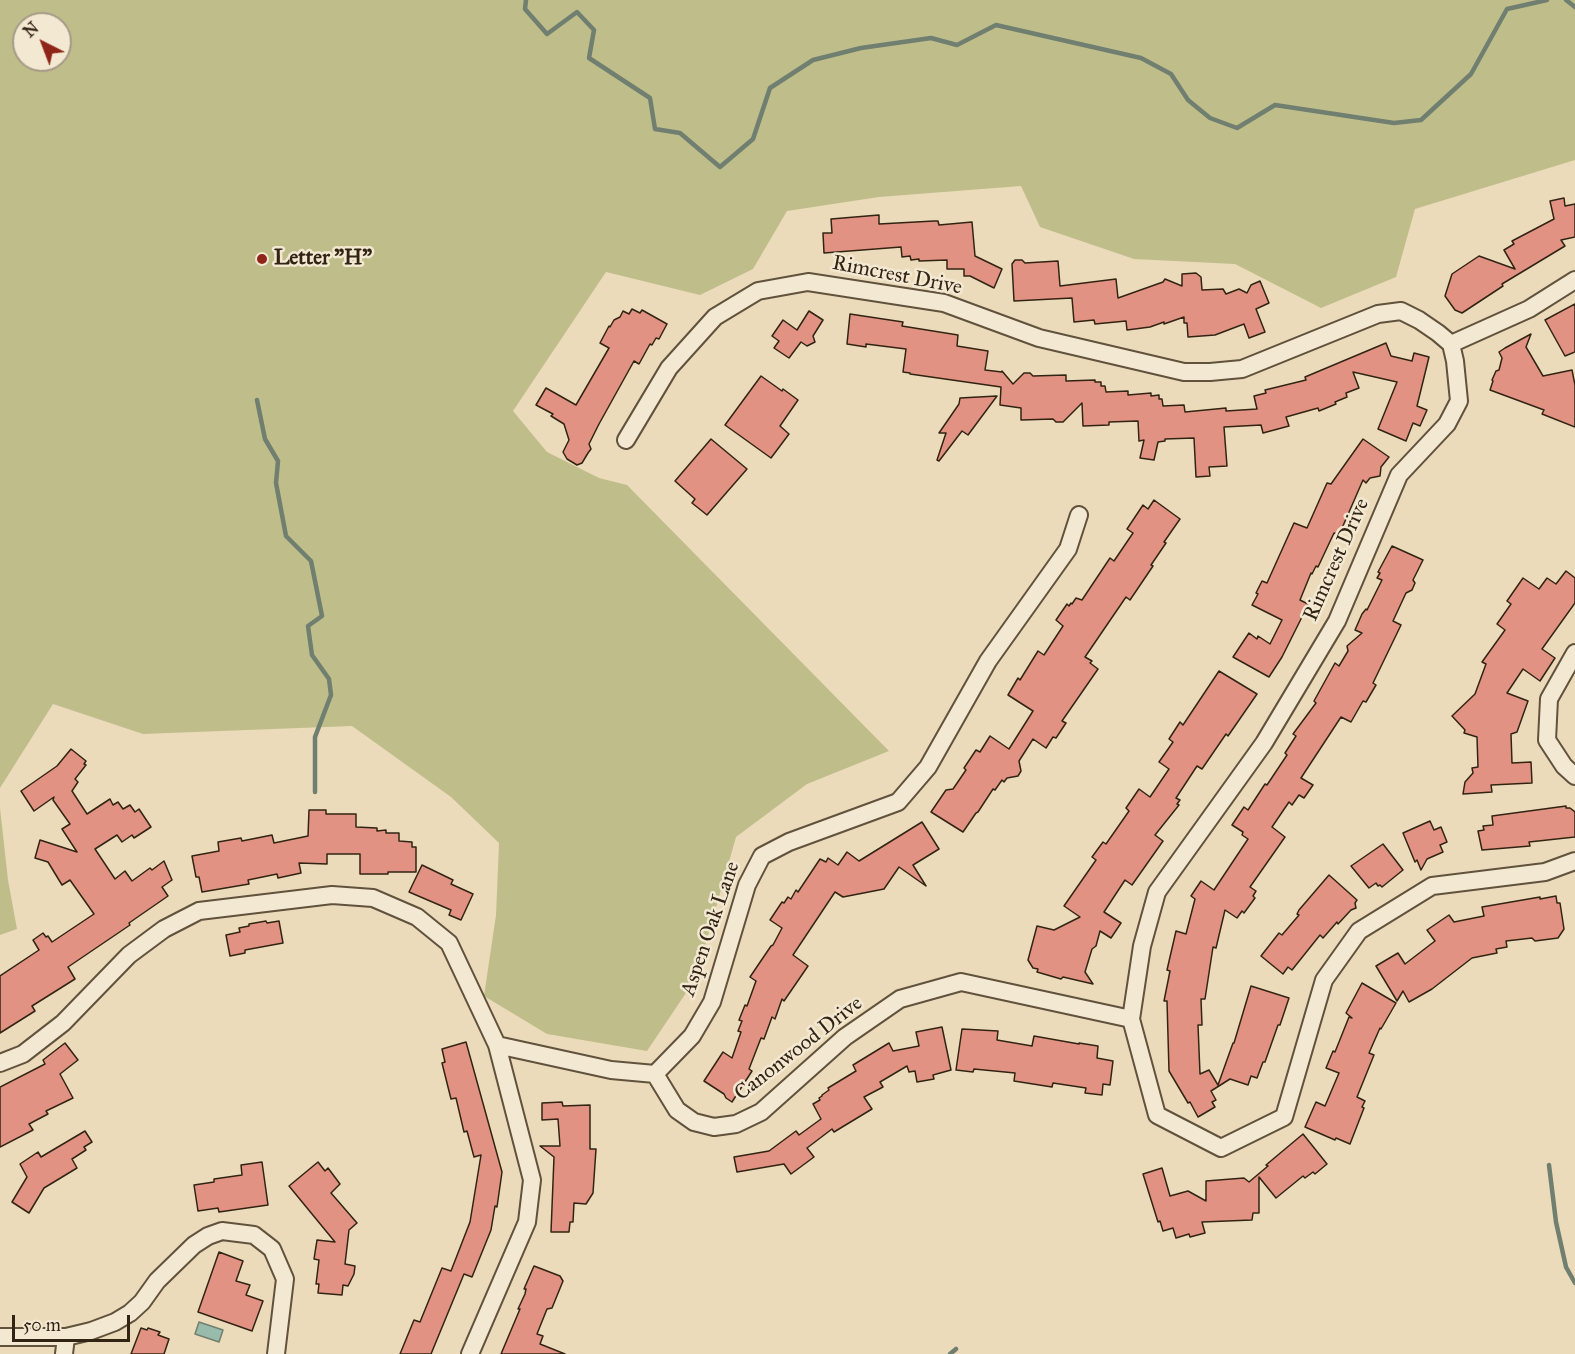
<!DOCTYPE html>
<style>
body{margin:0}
#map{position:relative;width:1575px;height:1354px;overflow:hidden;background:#ecdbba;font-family:"IM FELL Great Primer",serif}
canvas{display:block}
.north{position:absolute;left:12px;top:12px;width:60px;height:60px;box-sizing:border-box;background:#f3e8d2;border:2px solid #a69a86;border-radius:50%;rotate:318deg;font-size:16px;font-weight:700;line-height:24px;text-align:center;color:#322413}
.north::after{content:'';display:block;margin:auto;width:21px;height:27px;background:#8f2418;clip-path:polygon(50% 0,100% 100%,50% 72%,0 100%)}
.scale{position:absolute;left:12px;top:1315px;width:118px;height:27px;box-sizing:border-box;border:3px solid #322413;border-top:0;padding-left:8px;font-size:18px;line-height:21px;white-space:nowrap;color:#322413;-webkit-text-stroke:4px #f3e8d2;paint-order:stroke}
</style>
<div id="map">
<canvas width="1575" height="1354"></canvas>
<div class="north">N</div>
<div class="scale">50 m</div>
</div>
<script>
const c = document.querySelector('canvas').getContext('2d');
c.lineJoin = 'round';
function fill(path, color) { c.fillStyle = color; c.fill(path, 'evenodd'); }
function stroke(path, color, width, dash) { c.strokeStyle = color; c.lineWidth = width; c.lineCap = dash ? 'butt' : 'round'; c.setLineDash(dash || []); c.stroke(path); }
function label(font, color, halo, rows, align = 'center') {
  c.font = font + ' "IM FELL Great Primer",serif'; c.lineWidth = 5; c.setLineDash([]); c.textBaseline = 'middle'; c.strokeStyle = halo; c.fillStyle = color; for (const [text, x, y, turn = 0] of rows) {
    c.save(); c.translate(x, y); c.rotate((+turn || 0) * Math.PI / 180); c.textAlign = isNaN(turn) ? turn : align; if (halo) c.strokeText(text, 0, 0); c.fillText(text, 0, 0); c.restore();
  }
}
fill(new Path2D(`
 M 0,0 L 1575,0 L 1575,160 L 1415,209 L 1396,277 L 1321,308 L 1235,264 L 1134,259 L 1040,227 L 1021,186 L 879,197 L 787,211 L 753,269 L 700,295 L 606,272 L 513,411 L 547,452 L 599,478 L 627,485 L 889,751 L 807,784 L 736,837 L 696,978 L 647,1051 L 547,1034 L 484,996 L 496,915 L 499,843 L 451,797 L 352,726 L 143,734 L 53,704 L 0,788 ZM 24,24 L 60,24 L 60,60 L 24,60 Z
 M 0,808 L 8,880 L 17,929 L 0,935 Z`), '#bfbe8b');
const water = new Path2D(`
 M 199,1322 L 223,1330 L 219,1342 L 195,1334 Z`);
fill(water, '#99bbac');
stroke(water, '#707f6f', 1.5);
stroke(new Path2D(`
 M 526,0 L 525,9 L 547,34 L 577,12 L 594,30 L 589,58 L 650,98 L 655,129 L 680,133 L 720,167 L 753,139 L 770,88 L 813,60 L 861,48 L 931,38 L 957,45 L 996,25 L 1141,58 L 1171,74 L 1188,100 L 1210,118 L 1237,128 L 1275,105 L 1394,123 L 1421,120 L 1471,74 L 1507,9 L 1547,0
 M 1566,0 L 1575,7
 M 257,400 L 265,439 L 278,461 L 276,483 L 286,536 L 311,561 L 322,616 L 308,626 L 312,655 L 329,679 L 331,695 L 315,737 L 315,792
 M 1549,1165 L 1556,1222 L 1566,1267 L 1575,1283
 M 950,1354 L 956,1349`), '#707f6f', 4.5);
const building = new Path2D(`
 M 1564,198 L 1565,206 L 1575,204 L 1575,237 L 1561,240 L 1565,246 L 1502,284 L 1503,286 L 1462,313 L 1455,310 L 1445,296 L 1452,274 L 1479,256 L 1515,269 L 1504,250 L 1514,244 L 1512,241 L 1554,219 L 1550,201 Z
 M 879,215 L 879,224 L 934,221 L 938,221 L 939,225 L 972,222 L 975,256 L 1002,269 L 994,288 L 970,276 L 964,276 L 964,269 L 947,269 L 947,260 L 919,261 L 919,259 L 911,260 L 910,256 L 902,257 L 901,247 L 824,253 L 823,233 L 832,233 L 831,219 Z
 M 1015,260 L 1022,260 L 1025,263 L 1058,261 L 1060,286 L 1116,279 L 1118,298 L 1163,282 L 1165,279 L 1182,286 L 1182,274 L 1196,273 L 1201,277 L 1202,290 L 1223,289 L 1226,294 L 1239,289 L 1247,293 L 1251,285 L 1260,281 L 1269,303 L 1256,309 L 1265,332 L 1249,338 L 1244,324 L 1215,335 L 1188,337 L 1187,323 L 1184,323 L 1184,317 L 1164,324 L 1164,322 L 1150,327 L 1127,330 L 1126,321 L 1095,324 L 1094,320 L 1074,322 L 1072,298 L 1014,301 L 1012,264 Z
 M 1575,304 L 1575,352 L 1565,356 L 1545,320 Z
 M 632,309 L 640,313 L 642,310 L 667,324 L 659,339 L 656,338 L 652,345 L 650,344 L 639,364 L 634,361 L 599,424 L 589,444 L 591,449 L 588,453 L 582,463 L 577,465 L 567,459 L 563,452 L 569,440 L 564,424 L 551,416 L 553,414 L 536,405 L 546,388 L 576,405 L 609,348 L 600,343 L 609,326 L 610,327 L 614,320 L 620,317 L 623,311 L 629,314 Z
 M 809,311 L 823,320 L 813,336 L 815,342 L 807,346 L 801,342 L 789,358 L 774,348 L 779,341 L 772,336 L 783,320 L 797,330 Z
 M 850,314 L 903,322 L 902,326 L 958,335 L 957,346 L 988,351 L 985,370 L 1002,372 L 1002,371 L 1013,384 L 1024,373 L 1030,373 L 1033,376 L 1066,375 L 1066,381 L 1095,380 L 1095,382 L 1101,382 L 1101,386 L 1105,386 L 1106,392 L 1128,391 L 1128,395 L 1151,393 L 1151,396 L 1159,395 L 1159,399 L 1162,399 L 1163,406 L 1184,405 L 1185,412 L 1226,408 L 1226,411 L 1257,409 L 1254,396 L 1266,393 L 1265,390 L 1306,380 L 1305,377 L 1386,343 L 1391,356 L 1412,361 L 1414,353 L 1429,357 L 1417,406 L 1427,410 L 1420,426 L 1413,423 L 1406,441 L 1378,429 L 1397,382 L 1353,372 L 1359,388 L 1346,393 L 1347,397 L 1335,402 L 1336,404 L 1319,411 L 1318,408 L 1286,417 L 1289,426 L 1263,433 L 1261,425 L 1224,427 L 1227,466 L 1209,467 L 1210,476 L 1196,477 L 1194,438 L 1165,439 L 1165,441 L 1158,442 L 1154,460 L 1140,458 L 1144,440 L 1139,441 L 1138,421 L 1109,422 L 1109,425 L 1083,426 L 1082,403 L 1063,422 L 1056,422 L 1053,419 L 1021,420 L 1021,408 L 1000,405 L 1001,387 L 910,374 L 910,373 L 903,372 L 906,349 L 866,344 L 866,347 L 847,344 Z
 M 1531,334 L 1526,347 L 1543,376 L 1572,370 L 1575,385 L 1575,427 L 1542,414 L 1544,410 L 1490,390 L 1493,381 L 1492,380 L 1496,371 L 1499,370 L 1502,358 L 1499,352 L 1505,348 Z
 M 761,376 L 782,391 L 783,389 L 798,400 L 780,426 L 789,434 L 771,458 L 725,425 Z
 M 997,396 L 968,435 L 962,431 L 939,461 L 937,460 L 946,433 L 939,433 L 959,404 L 960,398 Z
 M 711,439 L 747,469 L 707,515 L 692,503 L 695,499 L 675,481 Z
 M 1363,439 L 1389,457 L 1381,467 L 1380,476 L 1370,478 L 1366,483 L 1363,480 L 1339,535 L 1334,533 L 1318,567 L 1316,566 L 1312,574 L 1311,573 L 1300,600 L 1308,604 L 1302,615 L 1303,615 L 1282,657 L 1269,677 L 1233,657 L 1249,633 L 1257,639 L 1258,636 L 1270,644 L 1282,620 L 1252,605 L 1258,594 L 1256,593 L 1262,581 L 1267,583 L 1294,523 L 1307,528 L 1327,483 L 1331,484 Z
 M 1154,500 L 1180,519 L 1164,542 L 1166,543 L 1151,565 L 1153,566 L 1130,600 L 1126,597 L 1085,657 L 1092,661 L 1090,663 L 1098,669 L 1062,721 L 1066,723 L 1056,738 L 1053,737 L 1046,748 L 1033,739 L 1019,761 L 1021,771 L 1018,776 L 1007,778 L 1004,782 L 1002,780 L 995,790 L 993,789 L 978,812 L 976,813 L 963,832 L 931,812 L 946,790 L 953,789 L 966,770 L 964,768 L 976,750 L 980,752 L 990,736 L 1009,749 L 1033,711 L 1008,695 L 1018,678 L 1020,680 L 1038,651 L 1044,655 L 1063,626 L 1056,620 L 1067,604 L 1069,606 L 1071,603 L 1072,604 L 1076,598 L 1082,600 L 1110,558 L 1114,561 L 1133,533 L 1127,529 L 1143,505 L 1148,509 Z
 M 1392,546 L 1423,560 L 1413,580 L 1415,583 L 1412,590 L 1406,593 L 1393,621 L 1401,625 L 1373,683 L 1376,685 L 1366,702 L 1363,701 L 1351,722 L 1341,717 L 1301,778 L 1313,785 L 1304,798 L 1299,795 L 1292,805 L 1289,802 L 1272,827 L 1285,837 L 1250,887 L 1256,891 L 1253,896 L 1255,898 L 1244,913 L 1242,911 L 1237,918 L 1225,910 L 1216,948 L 1213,947 L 1205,999 L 1201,999 L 1202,1025 L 1198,1025 L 1200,1074 L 1209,1070 L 1218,1085 L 1233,1043 L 1234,1043 L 1251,986 L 1289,998 L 1280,1025 L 1278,1025 L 1265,1062 L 1263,1062 L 1257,1078 L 1251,1076 L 1248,1085 L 1230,1079 L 1211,1091 L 1216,1100 L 1212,1102 L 1215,1107 L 1198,1117 L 1190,1102 L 1188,1103 L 1169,1071 L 1167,1001 L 1164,1001 L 1170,971 L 1167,970 L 1176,931 L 1186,934 L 1195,899 L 1191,896 L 1201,881 L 1214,890 L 1248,839 L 1242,835 L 1243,832 L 1232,825 L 1244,807 L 1248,810 L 1265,784 L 1267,785 L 1287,755 L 1285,753 L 1296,736 L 1293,734 L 1316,703 L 1314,701 L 1335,663 L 1339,666 L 1348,651 L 1347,646 L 1362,633 L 1355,630 L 1362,614 L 1366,609 L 1367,610 L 1382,580 L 1377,578 L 1380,573 L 1378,572 Z
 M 1566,571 L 1575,578 L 1575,603 L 1542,649 L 1555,658 L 1540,681 L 1523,669 L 1507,693 L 1528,701 L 1517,732 L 1511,734 L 1512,763 L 1531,762 L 1532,783 L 1491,785 L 1492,792 L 1463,794 L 1465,782 L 1473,773 L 1472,768 L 1478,767 L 1477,737 L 1464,733 L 1465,730 L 1452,716 L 1475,694 L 1486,664 L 1482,662 L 1505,630 L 1497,624 L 1511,604 L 1507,601 L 1523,578 L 1539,589 L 1547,578 L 1556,584 Z
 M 1219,671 L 1257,694 L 1228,736 L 1226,734 L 1202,769 L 1197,766 L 1176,798 L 1180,800 L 1177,804 L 1179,805 L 1155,835 L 1163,841 L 1132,885 L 1125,880 L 1104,912 L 1121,923 L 1111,938 L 1100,931 L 1096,946 L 1092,949 L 1085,972 L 1093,984 L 1063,977 L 1061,979 L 1037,972 L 1038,969 L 1033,968 L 1028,960 L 1037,926 L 1054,930 L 1080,917 L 1064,906 L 1096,860 L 1092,857 L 1103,842 L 1106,844 L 1129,811 L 1126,808 L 1139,789 L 1150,797 L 1169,769 L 1159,762 L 1173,742 L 1169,739 L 1180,722 L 1183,725 Z
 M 71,749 L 86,761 L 84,764 L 86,765 L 75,779 L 78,782 L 72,791 L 87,814 L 110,799 L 113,805 L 118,802 L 123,809 L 130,805 L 135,812 L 139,809 L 151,827 L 134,838 L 132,835 L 122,842 L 117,835 L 95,849 L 115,879 L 125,871 L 132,881 L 150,868 L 152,870 L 164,861 L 172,880 L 162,887 L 168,896 L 129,923 L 130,925 L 68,967 L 75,979 L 32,1006 L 35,1011 L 0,1033 L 0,976 L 39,950 L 33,940 L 43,933 L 46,937 L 48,936 L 52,942 L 94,914 L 70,880 L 62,885 L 48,862 L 35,858 L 40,840 L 77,852 L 62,829 L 70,824 L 53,800 L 54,797 L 34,811 L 21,791 L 57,766 Z
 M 1566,806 L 1566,808 L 1570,808 L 1575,812 L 1575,837 L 1529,842 L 1530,846 L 1482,850 L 1478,831 L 1484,830 L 1483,826 L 1493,825 L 1492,816 Z
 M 309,810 L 326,810 L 326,814 L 356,814 L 356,827 L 377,828 L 377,831 L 386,830 L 386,833 L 399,833 L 399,841 L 412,842 L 412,847 L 416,847 L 416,872 L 388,872 L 388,874 L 360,874 L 360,854 L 327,854 L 327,864 L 299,863 L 301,873 L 278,878 L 277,874 L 248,880 L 249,884 L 202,892 L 199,877 L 196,877 L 192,856 L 219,851 L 218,842 L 241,838 L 242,841 L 272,835 L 274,843 L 308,836 Z
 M 1430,821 L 1434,830 L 1441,827 L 1447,842 L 1440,845 L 1443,852 L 1427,859 L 1421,870 L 1417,860 L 1415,862 L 1403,833 Z
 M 922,822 L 939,849 L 913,865 L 926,886 L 899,867 L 884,889 L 843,897 L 835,892 L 793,955 L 808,966 L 784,1001 L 782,999 L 775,1019 L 772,1017 L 764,1039 L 761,1038 L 749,1069 L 752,1071 L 732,1102 L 726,1098 L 724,1094 L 704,1081 L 723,1052 L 732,1058 L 741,1032 L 738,1031 L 742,1021 L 739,1020 L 745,1005 L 747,1006 L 756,981 L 750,977 L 771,946 L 773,945 L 782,928 L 770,920 L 782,902 L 784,903 L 788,897 L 791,899 L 796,890 L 798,892 L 820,859 L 826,862 L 828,858 L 838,865 L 847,852 L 859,861 Z
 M 1383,844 L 1403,870 L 1382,887 L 1380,885 L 1378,886 L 1376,883 L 1369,888 L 1351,866 Z
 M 422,865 L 453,880 L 451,884 L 473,894 L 461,920 L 449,915 L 451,910 L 409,892 Z
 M 1329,875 L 1357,900 L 1355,903 L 1356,908 L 1351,910 L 1338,924 L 1337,922 L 1323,938 L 1320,935 L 1292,970 L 1288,967 L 1283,974 L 1261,956 L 1279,933 L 1282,935 L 1299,915 L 1297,914 L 1299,910 Z
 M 1556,896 L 1557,903 L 1560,903 L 1564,929 L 1558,938 L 1535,941 L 1532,938 L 1506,941 L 1507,947 L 1496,949 L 1497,953 L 1472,958 L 1432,989 L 1409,1002 L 1403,991 L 1397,1001 L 1376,966 L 1398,953 L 1405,964 L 1435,941 L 1427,930 L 1449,915 L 1454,922 L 1484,916 L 1482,907 L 1540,897 L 1540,899 Z
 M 266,921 L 267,923 L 279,921 L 283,943 L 245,950 L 245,953 L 230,956 L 226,935 L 240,932 L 239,928 L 249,926 L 249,924 Z
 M 1362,983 L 1396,1003 L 1381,1029 L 1380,1028 L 1369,1053 L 1374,1055 L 1357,1097 L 1365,1101 L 1362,1107 L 1364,1108 L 1350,1144 L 1336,1138 L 1335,1140 L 1305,1127 L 1316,1102 L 1325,1106 L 1339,1073 L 1326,1068 L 1333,1051 L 1335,1052 L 1349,1017 L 1352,1018 L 1346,1013 Z
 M 942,1027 L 951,1070 L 933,1075 L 934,1079 L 917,1082 L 915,1071 L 909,1072 L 907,1066 L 880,1082 L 883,1087 L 864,1097 L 872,1109 L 834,1132 L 832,1129 L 807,1148 L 814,1157 L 791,1174 L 784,1164 L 737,1172 L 734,1157 L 769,1151 L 796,1131 L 799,1135 L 821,1119 L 813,1104 L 820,1100 L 819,1098 L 822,1096 L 822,1095 L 829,1090 L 828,1088 L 856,1071 L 853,1065 L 889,1043 L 893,1051 L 919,1046 L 916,1032 Z
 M 962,1029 L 998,1031 L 997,1040 L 1032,1046 L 1034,1036 L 1079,1044 L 1079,1043 L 1098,1046 L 1097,1058 L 1113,1061 L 1110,1085 L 1103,1084 L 1102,1095 L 1085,1093 L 1086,1088 L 1053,1083 L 1052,1087 L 1014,1081 L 1015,1073 L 974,1069 L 973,1072 L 956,1070 Z
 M 466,1042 L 502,1172 L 497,1207 L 495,1206 L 491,1230 L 472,1277 L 464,1274 L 431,1354 L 400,1354 L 414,1320 L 420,1322 L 442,1268 L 451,1271 L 470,1222 L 481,1155 L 474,1157 L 467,1131 L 464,1132 L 456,1098 L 451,1099 L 442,1063 L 445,1062 L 442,1049 Z
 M 65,1043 L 78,1060 L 60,1074 L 73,1098 L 46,1111 L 48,1114 L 29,1124 L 33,1130 L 0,1147 L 0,1087 L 45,1064 L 43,1060 Z
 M 562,1102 L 563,1106 L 590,1105 L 590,1149 L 596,1149 L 593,1193 L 586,1204 L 574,1203 L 573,1222 L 570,1222 L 569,1232 L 551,1232 L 554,1157 L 540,1146 L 560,1146 L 558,1119 L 542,1120 L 542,1103 Z
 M 85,1131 L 92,1142 L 84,1147 L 86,1150 L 72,1159 L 77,1168 L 44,1188 L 29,1213 L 12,1202 L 27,1177 L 20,1164 L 38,1152 L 41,1157 Z
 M 1303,1134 L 1327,1164 L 1315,1174 L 1313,1172 L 1305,1178 L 1303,1176 L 1276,1198 L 1259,1177 L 1259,1213 L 1253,1213 L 1252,1220 L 1202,1222 L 1205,1233 L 1190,1237 L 1189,1234 L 1176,1238 L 1173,1228 L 1163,1231 L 1160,1221 L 1158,1222 L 1143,1174 L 1162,1168 L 1170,1196 L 1188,1191 L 1206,1201 L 1206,1181 L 1244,1178 L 1249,1182 L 1268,1166 L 1266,1165 Z
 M 262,1162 L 268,1205 L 219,1212 L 218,1208 L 198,1211 L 194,1185 L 214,1182 L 214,1179 L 242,1175 L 241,1165 Z
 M 318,1162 L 325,1171 L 328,1168 L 340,1184 L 331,1193 L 357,1223 L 349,1230 L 345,1264 L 355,1266 L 354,1274 L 348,1286 L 343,1285 L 342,1295 L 318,1293 L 319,1284 L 316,1284 L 319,1260 L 314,1259 L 317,1240 L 335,1242 L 289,1186 Z
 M 219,1252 L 243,1261 L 236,1281 L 250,1285 L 246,1295 L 263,1301 L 252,1331 L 198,1312 Z
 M 534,1266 L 560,1276 L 563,1281 L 552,1308 L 547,1309 L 537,1334 L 543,1336 L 540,1344 L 565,1354 L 501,1354 L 520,1309 L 518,1309 L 525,1294 L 526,1289 L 524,1289 Z
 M 141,1328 L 147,1330 L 148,1328 L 160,1332 L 158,1335 L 169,1339 L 164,1354 L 131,1354 Z`);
fill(building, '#e29283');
stroke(building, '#322413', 1.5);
const street = new Path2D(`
 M 1451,344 L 1529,309 L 1575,280
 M 626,440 L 669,368 L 715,317 L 758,291 L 808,282 L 944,303 L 1039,338 L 1184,372 L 1210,372 L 1242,369 L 1378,314 L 1401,311 L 1419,320 L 1438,333 L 1451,344 L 1455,361 L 1459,401 L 1447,424 L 1399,475 L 1337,621 L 1264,743 L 1157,892 L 1142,946 L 1131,1019 L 1157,1115 L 1221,1148 L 1284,1117 L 1324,980 L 1359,931 L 1432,886 L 1545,872 L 1575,861
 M 1575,653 L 1549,699 L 1547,740 L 1564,766 L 1575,776
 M 497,1045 L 611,1070 L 655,1074 L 692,1036 L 712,1002 L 747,885 L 762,856 L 789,842 L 898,802 L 928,767 L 988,661 L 1068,549 L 1079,515
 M 0,1063 L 23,1054 L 63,1023 L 129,955 L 164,929 L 199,911 L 332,895 L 373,898 L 417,917 L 449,943 L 497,1045 L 532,1180 L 527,1222 L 470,1354
 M 655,1074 L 677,1110 L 694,1122 L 714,1127 L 736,1124 L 761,1112 L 845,1037 L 900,999 L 961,982 L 1131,1019
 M 0,1337 L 66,1337 L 91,1331 L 115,1322 L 130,1313 L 142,1302 L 157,1281 L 194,1245 L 208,1236 L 222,1231 L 254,1235 L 272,1249 L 285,1279 L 276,1354
 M 64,1354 L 66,1337`);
stroke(street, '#60523d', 20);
stroke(street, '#f3e8d2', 16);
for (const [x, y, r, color] of [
 [262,259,6,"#8f2418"]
]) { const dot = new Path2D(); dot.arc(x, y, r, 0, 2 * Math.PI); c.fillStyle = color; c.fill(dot); stroke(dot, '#f3e8d2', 2); }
label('bold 21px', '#322413', '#f3e8d2', [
 ["Letter \"H\"",274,259]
], 'left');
label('21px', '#322413', '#f3e8d2', [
 ["Rimcrest Drive",897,276,11],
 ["Rimcrest Drive",1337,560,-66],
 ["Aspen Oak Lane",711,929,-71],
 ["Canonwood Drive",799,1049,-38]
]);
</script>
